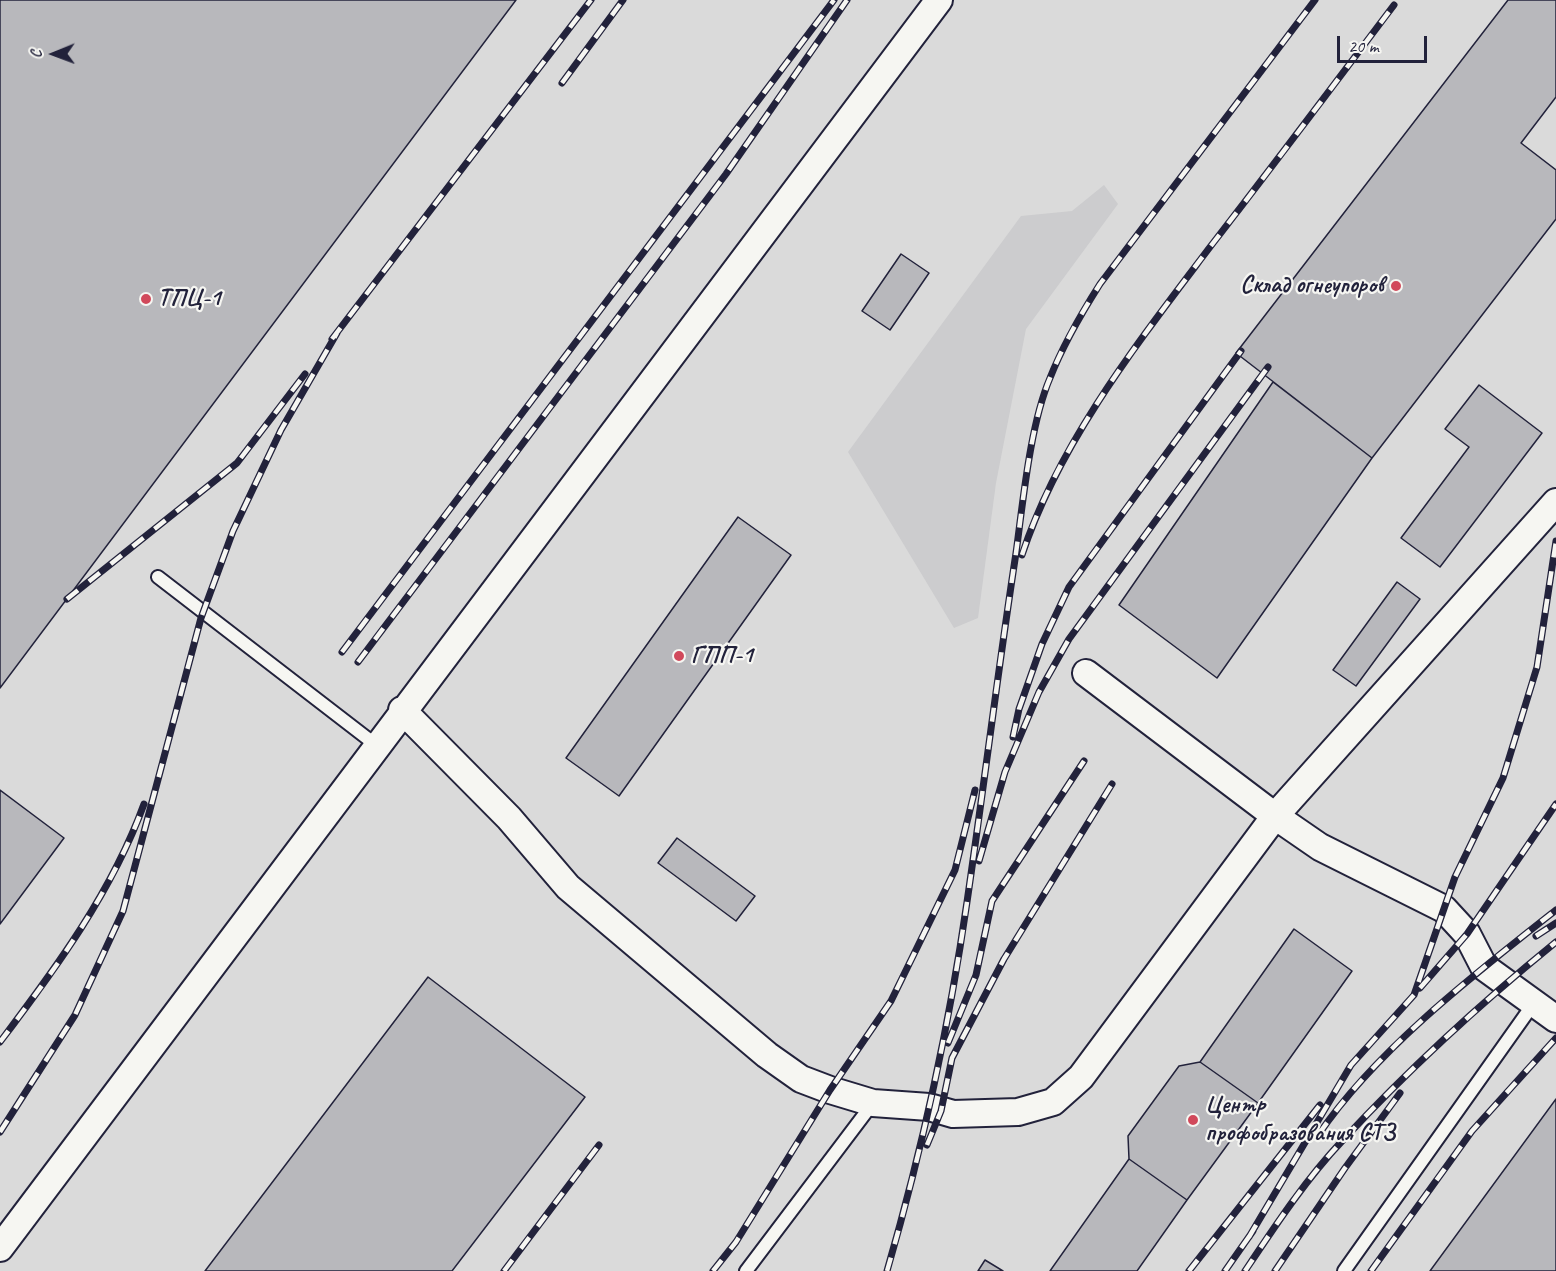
<!DOCTYPE html>
<meta charset="utf-8">
<style>
body{margin:0}
#map{position:relative;width:1556px;height:1271px;overflow:hidden;background:#e9e9e7;font-family:Caveat,sans-serif}
canvas{display:block}
.north{position:absolute;left:24px;top:24px;width:60px;height:60px;-webkit-text-stroke:4px #f6f6f2;paint-order:stroke;rotate:269deg;font-size:16px;font-weight:700;line-height:24px;text-align:center;color:#22223b}
.north::after{content:'';display:block;margin:auto;width:21px;height:27px;background:#22223b;clip-path:polygon(50% 0,100% 100%,50% 72%,0 100%)}
.scale{position:absolute;left:1337px;top:36px;width:90px;height:27px;box-sizing:border-box;border:3px solid #22223b;border-top:0;padding-left:8px;font-size:18px;line-height:21px;white-space:nowrap;color:#22223b;-webkit-text-stroke:4px #f6f6f2;paint-order:stroke}
</style>
<div id="map">
<canvas width="1556" height="1271"></canvas>
<div class="north">С</div>
<div class="scale">20 m</div>
</div>
<script>
const c = document.querySelector('canvas').getContext('2d');
c.lineJoin = 'round';
function fill(path, color) { c.fillStyle = color; c.fill(path, 'evenodd'); }
function stroke(path, color, width, dash) { c.strokeStyle = color; c.lineWidth = width; c.lineCap = dash ? 'butt' : 'round'; c.setLineDash(dash || []); c.stroke(path); }
function label(font, color, halo, rows, align = 'center') {
  c.font = font + ' Caveat,sans-serif'; c.lineWidth = 4.5; c.setLineDash([]); c.textBaseline = 'middle'; c.strokeStyle = halo; c.fillStyle = color; for (const [text, x, y, turn = 0] of rows) {
    c.save(); c.translate(x, y); c.rotate((+turn || 0) * Math.PI / 180); c.textAlign = isNaN(turn) ? turn : align; if (halo) c.strokeText(text, 0, 0); c.fillText(text, 0, 0); c.restore();
  }
}
fill(new Path2D(`
 M 0,0 L 1556,0 L 1556,1271 L 0,1271 Z`), '#dadada');
fill(new Path2D(`
 M 1104,185 L 1118,204 L 1026,329 L 996,483 L 978,618 L 954,628 L 848,452 L 1021,216 L 1072,211 Z`), '#ccccce');
const building = new Path2D(`
 M 0,0 L 516,0 L 0,688 Z
 M 1508,0 L 1556,0 L 1556,97 L 1521,143 L 1556,170 L 1556,219 L 1372,458 L 1236,353 Z
 M 901,254 L 929,273 L 890,330 L 862,311 Z
 M 1273,382 L 1372,458 L 1217,678 L 1119,605 Z
 M 1479,385 L 1542,433 L 1440,567 L 1401,538 L 1469,447 L 1445,429 Z
 M 738,517 L 791,555 L 619,796 L 566,758 Z
 M 1397,582 L 1420,599 L 1356,686 L 1333,670 Z
 M 0,790 L 64,838 L 0,924 Z
 M 677,838 L 755,896 L 736,921 L 658,863 Z
 M 1294,929 L 1352,971 L 1258,1103 L 1200,1062 Z
 M 428,977 L 585,1097 L 452,1271 L 205,1271 Z
 M 1200,1062 L 1258,1103 L 1187,1200 L 1129,1159 L 1128,1136 L 1179,1066 Z
 M 1556,1099 L 1556,1271 L 1430,1271 Z
 M 1129,1159 L 1187,1200 L 1137,1271 L 1050,1271 Z
 M 985,1260 L 1003,1271 L 978,1271 Z`);
fill(building, '#b8b8bc');
stroke(building, '#22223b', 1.5);
const lane = new Path2D(`
 M 158,577 L 376,745
 M 746,1271 L 873,1103
 M 1344,1271 L 1534,1003`);
const street = new Path2D(`
 M 1086,673 L 1275,816 L 1320,847 L 1444,909 L 1467,934 L 1484,967 L 1556,1019
 M 402,710 L 509,818 L 568,887 L 767,1055 L 801,1079 L 830,1090 L 873,1103 L 929,1107 L 953,1114 L 1018,1112 L 1053,1102 L 1081,1077 L 1275,816 L 1556,502
 M 0,1248 L 939,0`);
stroke(lane, '#22223b', 16);
stroke(street, '#22223b', 30);
stroke(lane, '#f6f6f2', 12);
stroke(street, '#f6f6f2', 26);
const rail = new Path2D(`
 M 562,83 L 623,0
 M 332,339 L 591,0
 M 1022,555 C 1059,442 1139,341 1210,247 C 1272,167 1333,86 1394,5
 M 67,599 L 237,463 L 305,374
 M 342,652 L 834,0
 M 358,662 L 726,174 L 847,0
 M 1013,737 L 1019,709 L 1042,644 L 1069,587 L 1241,351
 M 979,861 L 1005,772 L 1039,692 L 1069,639 L 1268,367
 M 1536,936 L 1556,923
 M 1420,988 L 1467,934 L 1556,804
 M 0,1042 C 56,968 112,892 144,804
 M 948,1043 L 976,975 L 992,901 L 1084,761
 M 0,1132 L 75,1015 L 123,911 L 201,618 L 233,531 L 281,430 L 337,333
 M 1319,1134 C 1376,1050 1476,973 1556,910
 M 927,1145 L 941,1111 L 952,1058 L 1004,959 L 1112,784
 M 1249,1237 L 1351,1065 L 1414,995 L 1455,877 L 1503,778 L 1537,667 L 1556,541
 M 504,1271 L 599,1145
 M 713,1271 L 736,1242 L 830,1090 L 891,1001 L 955,870 L 975,790
 M 887,1271 C 922,1150 949,1027 967,902 C 984,786 998,670 1016,553 C 1023,502 1030,425 1050,378 C 1063,345 1081,314 1100,284 L 1315,0
 M 1189,1271 L 1320,1105
 M 1225,1271 L 1253,1231
 M 1245,1271 C 1275,1226 1306,1179 1343,1140 C 1408,1070 1481,1003 1556,942
 M 1275,1271 L 1345,1168 L 1400,1093
 M 1371,1271 L 1472,1131 L 1556,1038`);
stroke(rail, '#22223b', 7);
stroke(rail, '#f6f6f2', 4.5, [14]);
for (const [x, y, r, color] of [
 [1396,286,6,"#d1495b"],
 [146,299,6,"#d1495b"],
 [679,656,6,"#d1495b"],
 [1193,1120,6,"#d1495b"]
]) { const dot = new Path2D(); dot.arc(x, y, r, 0, 2 * Math.PI); c.fillStyle = color; c.fill(dot); stroke(dot, '#f6f6f2', 2); }
label('bold 24px', '#22223b', '#f6f6f2', [
 ["Склад огнеупоров",1384,286,"right"],
 ["ТПЦ-1",158,299],
 ["ГПП-1",691,656],
 ["Центр",1205,1106],
 ["профобразования СТЗ",1205,1134]
], 'left');
</script>
